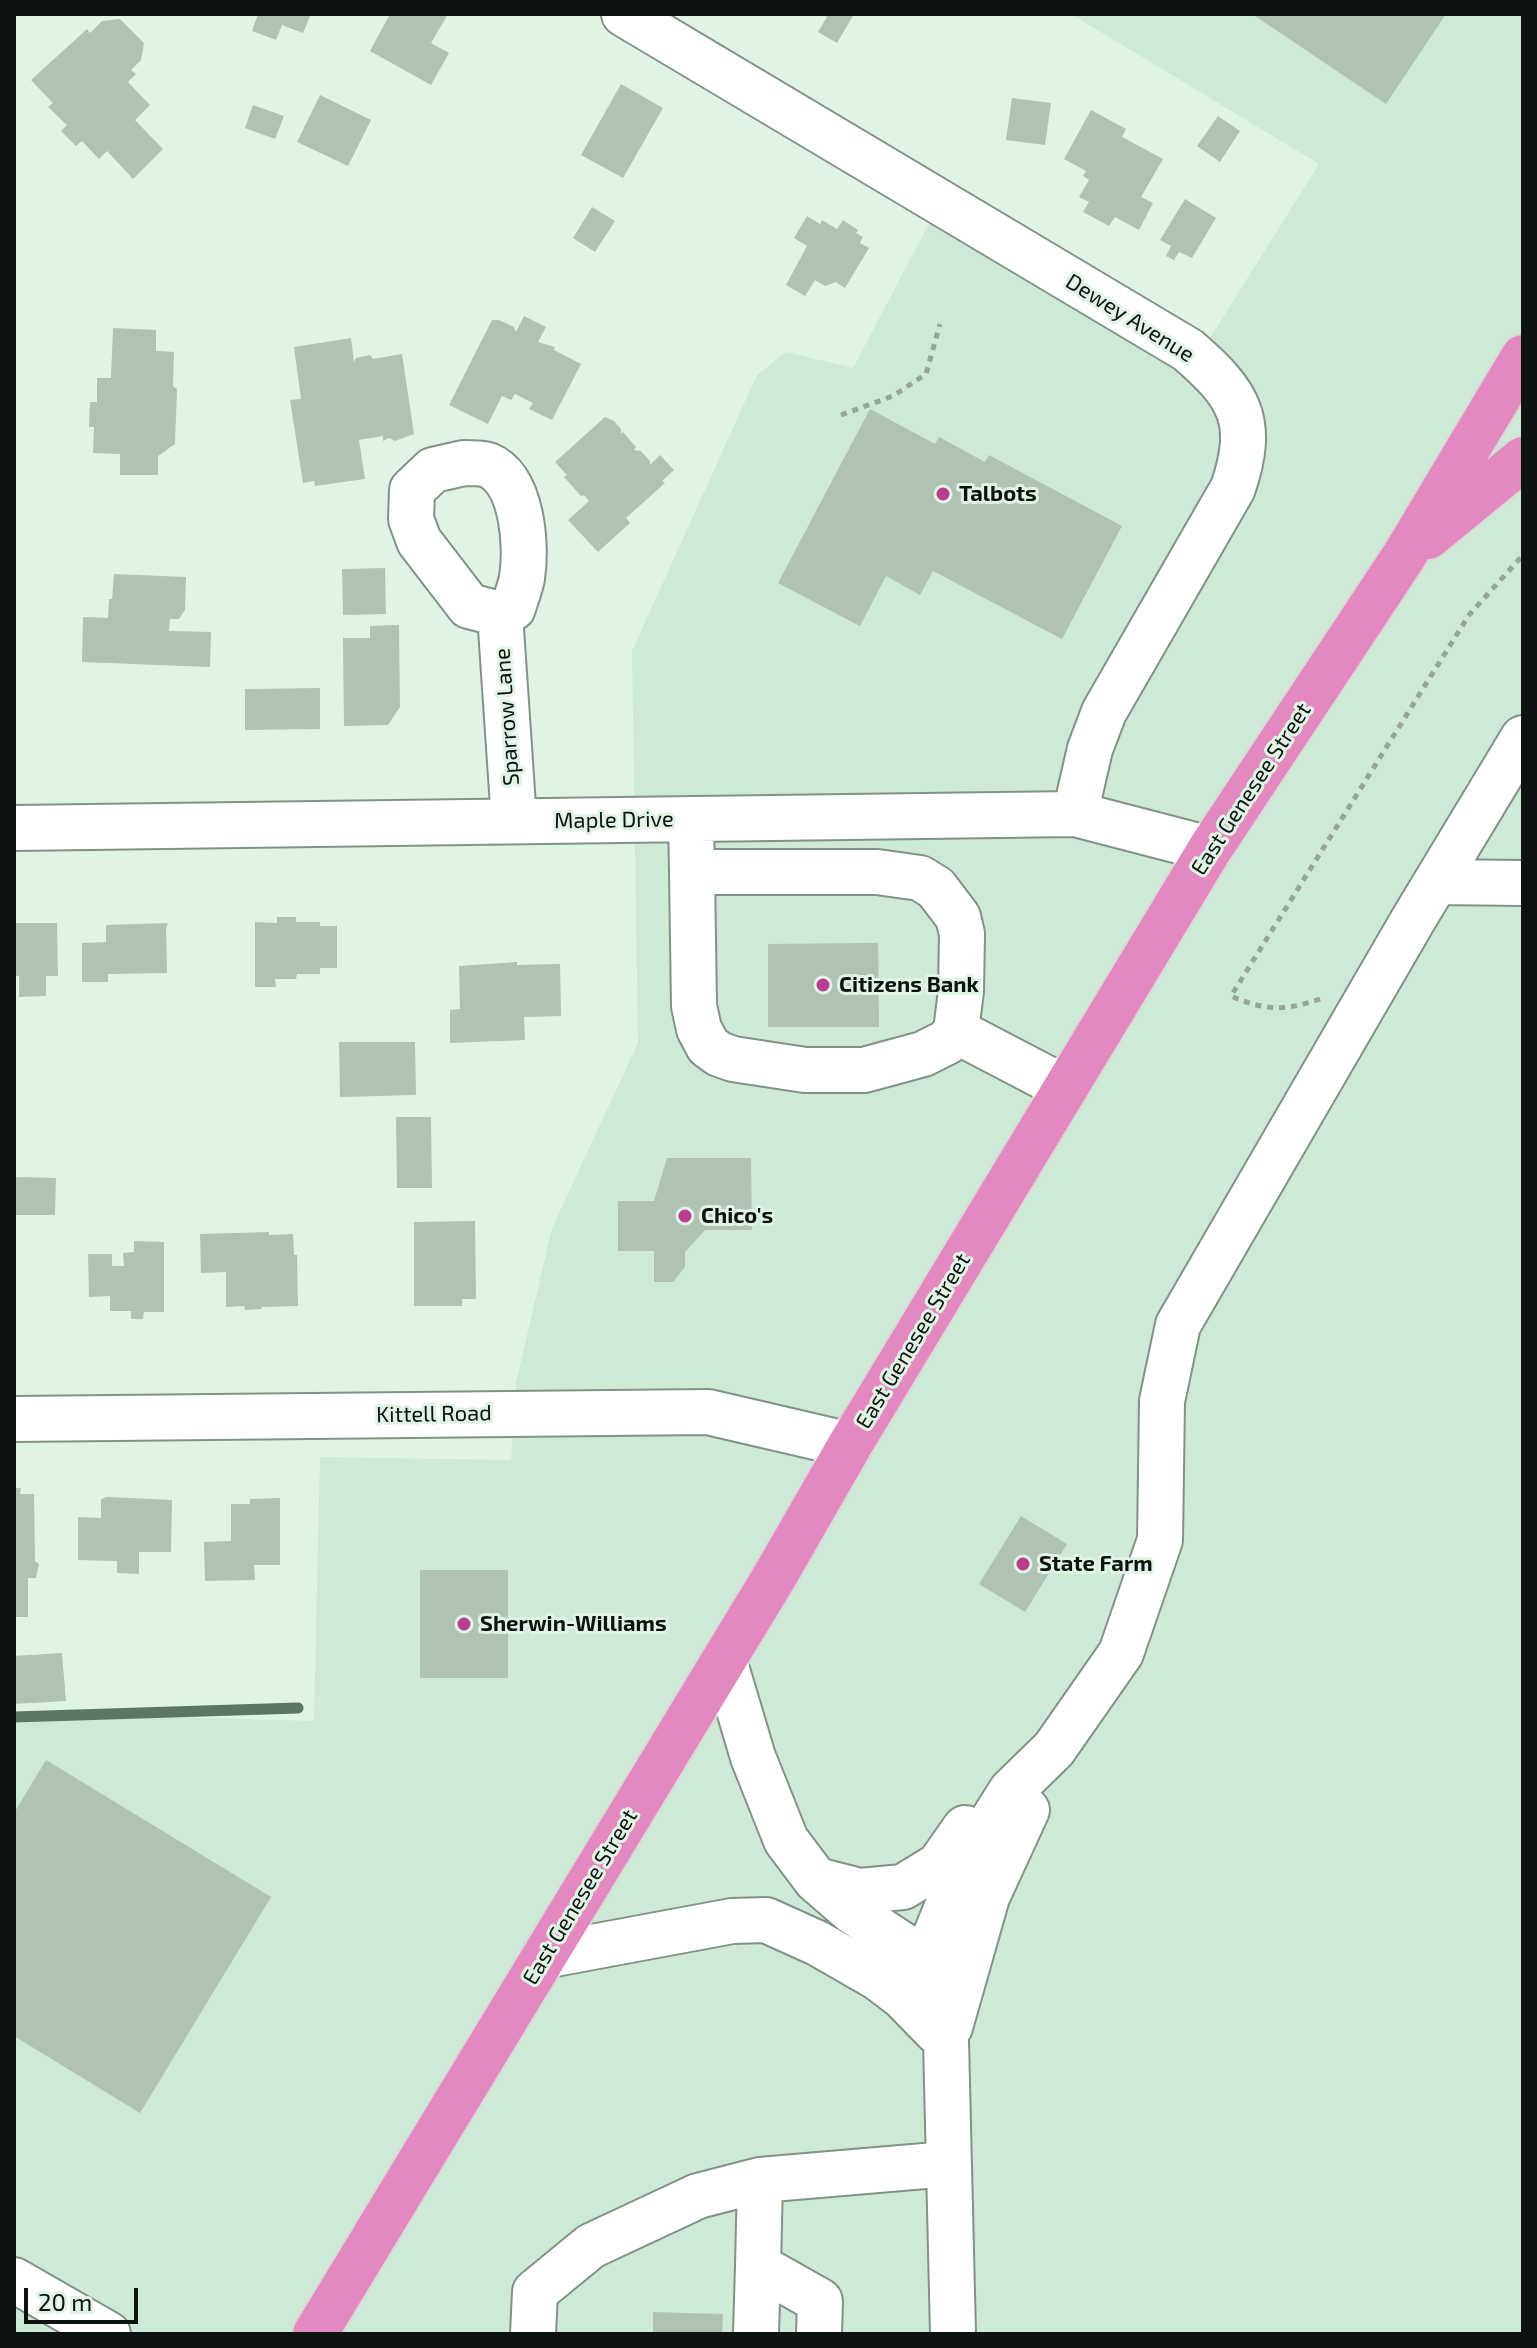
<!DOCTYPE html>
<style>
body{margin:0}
#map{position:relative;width:1537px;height:2348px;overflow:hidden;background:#e0f4e5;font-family:"Exo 2",sans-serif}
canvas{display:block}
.frame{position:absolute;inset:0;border:16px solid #0d140f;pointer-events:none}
.scale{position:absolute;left:24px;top:2288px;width:114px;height:36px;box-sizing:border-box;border:4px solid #0d140f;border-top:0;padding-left:10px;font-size:24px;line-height:28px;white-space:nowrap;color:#0d140f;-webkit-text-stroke:6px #e0f4e5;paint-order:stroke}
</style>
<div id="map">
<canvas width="1537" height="2348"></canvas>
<div class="frame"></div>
<div class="scale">20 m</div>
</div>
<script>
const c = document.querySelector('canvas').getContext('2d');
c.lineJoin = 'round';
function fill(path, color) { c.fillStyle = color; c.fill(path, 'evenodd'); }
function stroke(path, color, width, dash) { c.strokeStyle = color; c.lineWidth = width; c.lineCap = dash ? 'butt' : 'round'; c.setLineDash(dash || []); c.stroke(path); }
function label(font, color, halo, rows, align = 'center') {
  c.font = font + ' "Exo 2",sans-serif'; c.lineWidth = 6; c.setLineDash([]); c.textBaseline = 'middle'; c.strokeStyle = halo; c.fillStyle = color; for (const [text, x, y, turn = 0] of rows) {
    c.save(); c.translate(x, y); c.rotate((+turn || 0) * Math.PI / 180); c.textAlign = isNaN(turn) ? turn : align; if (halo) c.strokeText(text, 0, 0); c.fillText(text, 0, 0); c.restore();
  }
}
fill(new Path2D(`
 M 1071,14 L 1523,14 L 1523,2334 L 14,2334 L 14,1713 L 314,1721 L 320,1457 L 511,1460 L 516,1383 L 552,1228 L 638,1043 L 632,651 L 757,375 L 786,352 L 853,368 L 933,216 L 1190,370 L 1319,164 Z`), '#cee9d5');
stroke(new Path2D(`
 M 14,1717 L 298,1708`), '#5b7663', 11);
fill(new Path2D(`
 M 258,14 L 311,14 L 303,33 L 282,25 L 276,40 L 252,31 Z
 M 390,14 L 448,14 L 431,43 L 449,53 L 431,85 L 370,51 Z
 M 822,14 L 854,14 L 837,43 L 818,32 L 827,17 Z
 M 1252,14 L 1446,14 L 1386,104 Z
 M 120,19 L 144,43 L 141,60 L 131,70 L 136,74 L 128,82 L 150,105 L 135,120 L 163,149 L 133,179 L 107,151 L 99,159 L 82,141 L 76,146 L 61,131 L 67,125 L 48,107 L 53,103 L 31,80 L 87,29 L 90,33 L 102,21 Z
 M 621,84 L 663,108 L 623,178 L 581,155 Z
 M 320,95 L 371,120 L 348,166 L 297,142 Z
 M 1012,98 L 1051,103 L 1045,145 L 1006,140 Z
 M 253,105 L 284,116 L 275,139 L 245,128 Z
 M 1091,110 L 1126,129 L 1122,137 L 1163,159 L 1141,197 L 1153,203 L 1139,230 L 1115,217 L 1109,226 L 1083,212 L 1089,202 L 1079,197 L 1089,180 L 1083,176 L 1086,171 L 1064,159 Z
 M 1218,116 L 1240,131 L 1220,162 L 1197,146 Z
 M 1185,199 L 1216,218 L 1192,258 L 1179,252 L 1174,260 L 1166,256 L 1171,246 L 1160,240 Z
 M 592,207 L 615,221 L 595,252 L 573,238 Z
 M 807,216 L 820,224 L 822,220 L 837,229 L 843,220 L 858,230 L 856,233 L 863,237 L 860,243 L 869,248 L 845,288 L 836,282 L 825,286 L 815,280 L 805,296 L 786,285 L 807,246 L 794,238 Z
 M 524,316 L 546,327 L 538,342 L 555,347 L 554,350 L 581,364 L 552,420 L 529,409 L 533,403 L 515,394 L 511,400 L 502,396 L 488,424 L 449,405 L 492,320 L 499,320 L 514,327 L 516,332 Z
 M 113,328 L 156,330 L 156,351 L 174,352 L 173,386 L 177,389 L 175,444 L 158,456 L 158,475 L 120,475 L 120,454 L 93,453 L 94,427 L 89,427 L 90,402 L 97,402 L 97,378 L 111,378 Z
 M 351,338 L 354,362 L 356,358 L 370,355 L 373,359 L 402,354 L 414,434 L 395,441 L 389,438 L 383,441 L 383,436 L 359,440 L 365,479 L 315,486 L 314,481 L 303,483 L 290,400 L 301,399 L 294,347 Z
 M 870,409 L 935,444 L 939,437 L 985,462 L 989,455 L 1122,526 L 1062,639 L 933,571 L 920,595 L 886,576 L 860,626 L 778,583 Z
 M 605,417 L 614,421 L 621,429 L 621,434 L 623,432 L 636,447 L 634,450 L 641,451 L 650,461 L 650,465 L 660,455 L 674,470 L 662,481 L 665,483 L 626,518 L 630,523 L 598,552 L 568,520 L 589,501 L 584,495 L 581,496 L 564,477 L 567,475 L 555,462 Z
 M 385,568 L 386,614 L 343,615 L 342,569 Z
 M 114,574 L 186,577 L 185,610 L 179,619 L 170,619 L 169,631 L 211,632 L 210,667 L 82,662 L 83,617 L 108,618 L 109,599 L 112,599 Z
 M 399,625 L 400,707 L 388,725 L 344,726 L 343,638 L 370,638 L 370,626 Z
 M 320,688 L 320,729 L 245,730 L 245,689 Z
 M 277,917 L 296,917 L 296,922 L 320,922 L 320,926 L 337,926 L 337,968 L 320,968 L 320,974 L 297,974 L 296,979 L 275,979 L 276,987 L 255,987 L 255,922 L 277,923 Z
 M 14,923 L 57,923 L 58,976 L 46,976 L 46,996 L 19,997 L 19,976 L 14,976 Z
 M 168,923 L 166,929 L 167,973 L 108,974 L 108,982 L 82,982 L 82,943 L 106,942 L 106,925 Z
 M 878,943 L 879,1027 L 768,1027 L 768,944 Z
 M 517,962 L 517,965 L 560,964 L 561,1016 L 524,1017 L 525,1040 L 450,1043 L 450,1010 L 460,1009 L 459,966 Z
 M 339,1042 L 415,1042 L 416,1095 L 340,1097 Z
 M 396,1117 L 431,1117 L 432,1188 L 397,1188 Z
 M 667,1158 L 751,1158 L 752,1230 L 705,1230 L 685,1252 L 685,1267 L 673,1282 L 654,1282 L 654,1251 L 618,1251 L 618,1201 L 654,1201 Z
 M 16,1177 L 56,1178 L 55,1215 L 16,1215 Z
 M 475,1221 L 476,1299 L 462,1299 L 462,1306 L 414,1306 L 414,1222 Z
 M 269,1232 L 269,1235 L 293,1234 L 294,1255 L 297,1255 L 298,1306 L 261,1307 L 262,1309 L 245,1310 L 244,1306 L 226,1307 L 226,1272 L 201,1273 L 200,1234 Z
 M 134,1241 L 164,1242 L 164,1312 L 144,1312 L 143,1319 L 131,1319 L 131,1311 L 110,1311 L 110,1296 L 89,1297 L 88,1254 L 112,1254 L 112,1266 L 124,1266 L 123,1253 L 134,1252 Z
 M 14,1488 L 21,1488 L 20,1494 L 34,1494 L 35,1561 L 39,1564 L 36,1578 L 28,1578 L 28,1617 L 14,1617 Z
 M 107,1497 L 172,1500 L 171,1552 L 139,1552 L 139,1574 L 117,1573 L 117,1561 L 78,1560 L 78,1517 L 101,1518 L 101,1499 Z
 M 280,1498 L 280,1565 L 254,1565 L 255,1580 L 205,1581 L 204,1542 L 231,1541 L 231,1504 L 250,1504 L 250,1499 Z
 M 1021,1516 L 1067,1544 L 1025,1612 L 979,1584 Z
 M 420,1570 L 508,1570 L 508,1678 L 420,1678 Z
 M 62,1653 L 66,1701 L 14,1704 L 14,1656 Z
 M 46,1760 L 271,1897 L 140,2113 L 14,2036 L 14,1813 Z
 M 653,2312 L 723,2314 L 722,2334 L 653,2334 Z`), '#afc2b4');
const minor = new Path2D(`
 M 624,14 L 1188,350 C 1239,394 1256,420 1233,488 L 1104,712 L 1090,749 L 1075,814
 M 464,463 C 471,463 482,463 488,465 C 523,480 527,546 522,578 C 520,588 516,598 513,608 L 500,614 L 469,606 L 419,541 L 411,519 L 412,490 L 433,470 Z
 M 500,614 L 514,821
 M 691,819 L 692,872 L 694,1006 L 699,1029 L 708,1046 L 719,1054 L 733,1059 L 805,1070 L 864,1070 L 923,1054 L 947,1042 L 956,1031 L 961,991 L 962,934 L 958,917 L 936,888 L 920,878 L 877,872 L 692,872
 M 14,828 L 1075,814 L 1210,849
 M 1436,882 L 1523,883
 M 956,1031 L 1065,1088
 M 14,1419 L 708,1412 L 850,1445
 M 724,1660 L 753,1757 L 786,1840 L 816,1880 L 853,1912 L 909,1949 L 927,1994
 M 817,1880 L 860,1891 L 903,1887 L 939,1865 L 965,1828
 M 544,1956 L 732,1921 L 766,1920 L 817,1943 L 878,1978 L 903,1997 L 936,2031
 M 950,2027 L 987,1897 L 1027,1810
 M 760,2180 L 758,2266 L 820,2301 L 819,2334
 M 14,2280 L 108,2334
 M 533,2334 L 535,2292 L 591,2246 L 698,2196 L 760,2180 L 948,2164
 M 756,2334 L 758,2266
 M 953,2334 L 946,2041 L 931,1946 L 964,1865 L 1011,1791 L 1054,1749 L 1121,1653 L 1160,1540 L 1162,1401 L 1178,1325 L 1413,920 L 1523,738`);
const highway = new Path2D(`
 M 1428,537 L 1523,459
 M 315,2334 L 776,1574 L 850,1445 L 1210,849 L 1404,556 L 1523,357`);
stroke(minor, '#819386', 48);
stroke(highway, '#d8d9d9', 48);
stroke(new Path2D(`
 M 841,415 L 893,396 L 926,374 L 940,324
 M 1320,999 C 1286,1011 1265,1011 1231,996 L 1469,615 L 1523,555`), '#96a59a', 5, [6, 6]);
stroke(minor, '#fff', 44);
stroke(highway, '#e389bf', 44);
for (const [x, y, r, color] of [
 [943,494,8,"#b93d8e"],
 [823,985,8,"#b93d8e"],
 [685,1216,8,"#b93d8e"],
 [1023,1564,8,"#b93d8e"],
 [464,1624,8,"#b93d8e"]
]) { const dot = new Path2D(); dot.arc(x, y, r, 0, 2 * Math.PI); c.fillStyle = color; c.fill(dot); stroke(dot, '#e0f4e5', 3); }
label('22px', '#0d140f', '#e0f4e5', [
 ["Dewey Avenue",1130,318,32],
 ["Sparrow Lane",507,717,-94],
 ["East Genesee Street",1251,789,-57],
 ["Maple Drive",614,820,-1],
 ["East Genesee Street",913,1341,-59],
 ["Kittell Road",434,1414,-1],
 ["East Genesee Street",580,1897,-59]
]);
label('bold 22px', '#0d140f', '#e0f4e5', [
 ["Talbots",959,494],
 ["Citizens Bank",839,985],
 ["Chico's",701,1216],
 ["State Farm",1039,1564],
 ["Sherwin-Williams",480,1624]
], 'left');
</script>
